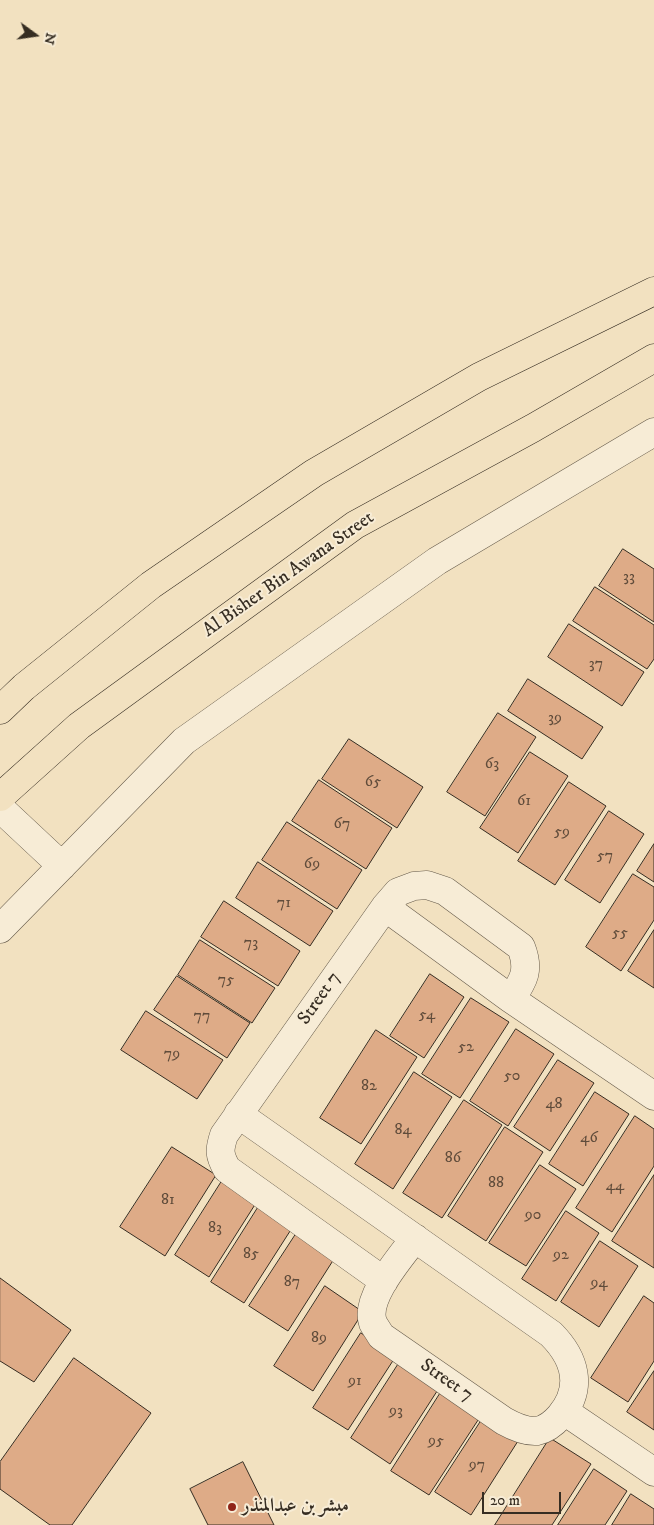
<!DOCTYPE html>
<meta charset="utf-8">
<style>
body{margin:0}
#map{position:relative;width:654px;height:1525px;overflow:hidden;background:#f2e1c0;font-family:"IM FELL DW Pica",serif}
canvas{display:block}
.north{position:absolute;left:10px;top:10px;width:50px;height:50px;-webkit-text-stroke:4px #f7ecd6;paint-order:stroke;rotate:104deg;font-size:14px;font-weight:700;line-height:20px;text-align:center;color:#362d22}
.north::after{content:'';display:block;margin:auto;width:18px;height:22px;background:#362d22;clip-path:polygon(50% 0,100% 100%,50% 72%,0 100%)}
.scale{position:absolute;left:482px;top:1492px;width:79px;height:22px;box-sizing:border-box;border:2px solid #362d22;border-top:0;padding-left:6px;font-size:15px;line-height:18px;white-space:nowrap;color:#362d22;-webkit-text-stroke:4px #f7ecd6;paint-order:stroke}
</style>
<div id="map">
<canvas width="654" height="1525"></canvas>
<div class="north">N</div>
<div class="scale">20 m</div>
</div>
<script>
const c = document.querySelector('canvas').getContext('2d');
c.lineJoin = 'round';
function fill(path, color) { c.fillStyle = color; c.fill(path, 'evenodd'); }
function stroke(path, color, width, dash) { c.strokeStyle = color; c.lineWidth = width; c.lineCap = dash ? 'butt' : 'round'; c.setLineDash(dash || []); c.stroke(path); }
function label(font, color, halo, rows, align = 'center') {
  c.font = font + ' "IM FELL DW Pica",Amiri,serif'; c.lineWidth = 4; c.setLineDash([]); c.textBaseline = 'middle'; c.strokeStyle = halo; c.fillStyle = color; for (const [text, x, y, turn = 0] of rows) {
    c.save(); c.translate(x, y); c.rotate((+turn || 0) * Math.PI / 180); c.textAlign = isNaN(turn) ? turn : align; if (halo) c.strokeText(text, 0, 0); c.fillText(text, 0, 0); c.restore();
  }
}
const building = new Path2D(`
 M 623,549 L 654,569 L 654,622 L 599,586 Z
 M 595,587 L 654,625 L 654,659 L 647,669 L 573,621 Z
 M 569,624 L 644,672 L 622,706 L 548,657 Z
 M 528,679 L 603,727 L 582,759 L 508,711 Z
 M 498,713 L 536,737 L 485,816 L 447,792 Z
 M 349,739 L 423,787 L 397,828 L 322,779 Z
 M 530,752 L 568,776 L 518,853 L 480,828 Z
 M 319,780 L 392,828 L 366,869 L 292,821 Z
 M 569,782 L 606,806 L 555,885 L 518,861 Z
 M 609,811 L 644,834 L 600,903 L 565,880 Z
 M 287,822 L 362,870 L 337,909 L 262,860 Z
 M 654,844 L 654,882 L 637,871 Z
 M 258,862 L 333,911 L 310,946 L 236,898 Z
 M 633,874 L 654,887 L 654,920 L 621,971 L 586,947 Z
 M 224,901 L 300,951 L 278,986 L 201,937 Z
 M 654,930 L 654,988 L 628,971 Z
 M 200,940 L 275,988 L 252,1023 L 178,975 Z
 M 430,974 L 464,997 L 424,1058 L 390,1036 Z
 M 177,976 L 250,1023 L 227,1058 L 154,1010 Z
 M 471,998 L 509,1022 L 460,1098 L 422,1074 Z
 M 146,1011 L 223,1060 L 197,1099 L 121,1050 Z
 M 516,1029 L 554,1054 L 508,1126 L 470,1101 Z
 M 376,1030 L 417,1057 L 361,1144 L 320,1118 Z
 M 558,1060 L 594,1083 L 550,1151 L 514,1127 Z
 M 414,1072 L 452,1097 L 393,1189 L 355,1164 Z
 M 595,1092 L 629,1114 L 583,1186 L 549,1164 Z
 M 464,1100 L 502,1125 L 442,1218 L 403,1193 Z
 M 635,1116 L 654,1129 L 654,1166 L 612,1232 L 576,1208 Z
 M 505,1127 L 543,1152 L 486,1241 L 448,1216 Z
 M 172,1147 L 216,1175 L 165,1256 L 120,1227 Z
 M 540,1165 L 576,1189 L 526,1266 L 489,1243 Z
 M 654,1175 L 654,1268 L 612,1241 Z
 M 222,1181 L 256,1203 L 209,1277 L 175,1255 Z
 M 259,1206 L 292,1228 L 244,1303 L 211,1282 Z
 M 566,1211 L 599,1233 L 556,1301 L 522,1279 Z
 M 296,1234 L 334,1259 L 288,1331 L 249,1306 Z
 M 600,1241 L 638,1266 L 599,1327 L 561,1302 Z
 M 0,1278 L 71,1330 L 34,1382 L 0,1361 Z
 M 325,1286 L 363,1312 L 313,1391 L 274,1366 Z
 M 644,1296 L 654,1303 L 654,1361 L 628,1402 L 591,1378 Z
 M 361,1333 L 396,1356 L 348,1430 L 313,1408 Z
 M 74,1358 L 151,1413 L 72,1525 L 50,1525 L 0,1489 L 0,1462 Z
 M 401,1360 L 441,1385 L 390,1464 L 351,1438 Z
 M 654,1371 L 654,1430 L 627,1412 Z
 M 443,1389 L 482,1414 L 429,1495 L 391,1471 Z
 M 483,1418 L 518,1441 L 471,1515 L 435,1492 Z
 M 550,1438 L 591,1464 L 552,1525 L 495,1525 Z
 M 243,1462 L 274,1525 L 208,1525 L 190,1489 Z
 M 594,1469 L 627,1491 L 605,1525 L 558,1525 Z
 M 631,1494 L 654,1509 L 654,1525 L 612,1525 Z`);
fill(building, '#deab87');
stroke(building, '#362d22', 1);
const minor = new Path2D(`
 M 0,808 L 62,866
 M 385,907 L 511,999 L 654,1096
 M 0,929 L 184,741 L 437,561 L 654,432
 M 238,1114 L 551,1334 C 575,1358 584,1388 560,1416 C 554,1423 547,1429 537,1431 C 526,1432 513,1426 504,1421 L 381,1336 C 379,1332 375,1327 373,1323 C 364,1298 401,1257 415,1238
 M 384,1281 L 227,1169 C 219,1155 219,1150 224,1135 L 385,907 L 398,892 L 414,886 L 427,885 L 445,891 L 521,947 C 530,970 524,980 511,999
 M 564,1411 L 654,1472`);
const major = new Path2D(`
 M 0,710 L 24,687 L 151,585 L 314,473 L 479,377 L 654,291
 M 0,797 L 79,726 L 355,525 L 533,428 L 654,358`);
stroke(minor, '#655a4a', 29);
stroke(major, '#362d22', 29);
stroke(minor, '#f7ecd6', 28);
stroke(major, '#f2e1c0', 28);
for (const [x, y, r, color] of [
 [232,1507,5,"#8f2418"]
]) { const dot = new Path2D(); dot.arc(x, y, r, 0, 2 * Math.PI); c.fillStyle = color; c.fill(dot); stroke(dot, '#f7ecd6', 2); }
label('16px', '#604c3b', null, [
 ["33",629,578],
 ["37",596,665],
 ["39",555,719],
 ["63",492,765],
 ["65",373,783],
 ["61",524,802],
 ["67",342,825],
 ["59",562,833],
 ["57",605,857],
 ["69",312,865],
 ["71",284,904],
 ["55",620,934],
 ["73",251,944],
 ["75",226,981],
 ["54",427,1016],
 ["77",202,1017],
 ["52",466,1048],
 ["79",172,1055],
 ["50",512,1077],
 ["82",369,1087],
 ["48",554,1105],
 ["84",403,1131],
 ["46",589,1139],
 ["86",453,1159],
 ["88",496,1184],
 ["44",615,1187],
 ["81",168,1201],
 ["90",533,1216],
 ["83",215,1229],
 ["85",251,1255],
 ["92",561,1256],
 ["87",292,1283],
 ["94",599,1284],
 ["89",319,1339],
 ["91",355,1382],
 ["93",396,1412],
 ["95",436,1442],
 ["97",477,1466]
]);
label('19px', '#362d22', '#f7ecd6', [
 ["Al Bisher Bin Awana Street",289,575,-35],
 ["Street 7",320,999,-55],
 ["Street 7",446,1381,35]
]);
label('bold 19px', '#362d22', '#f7ecd6', [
 ["مبشر بن عبدالمنذر",242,1507]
], 'left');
</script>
